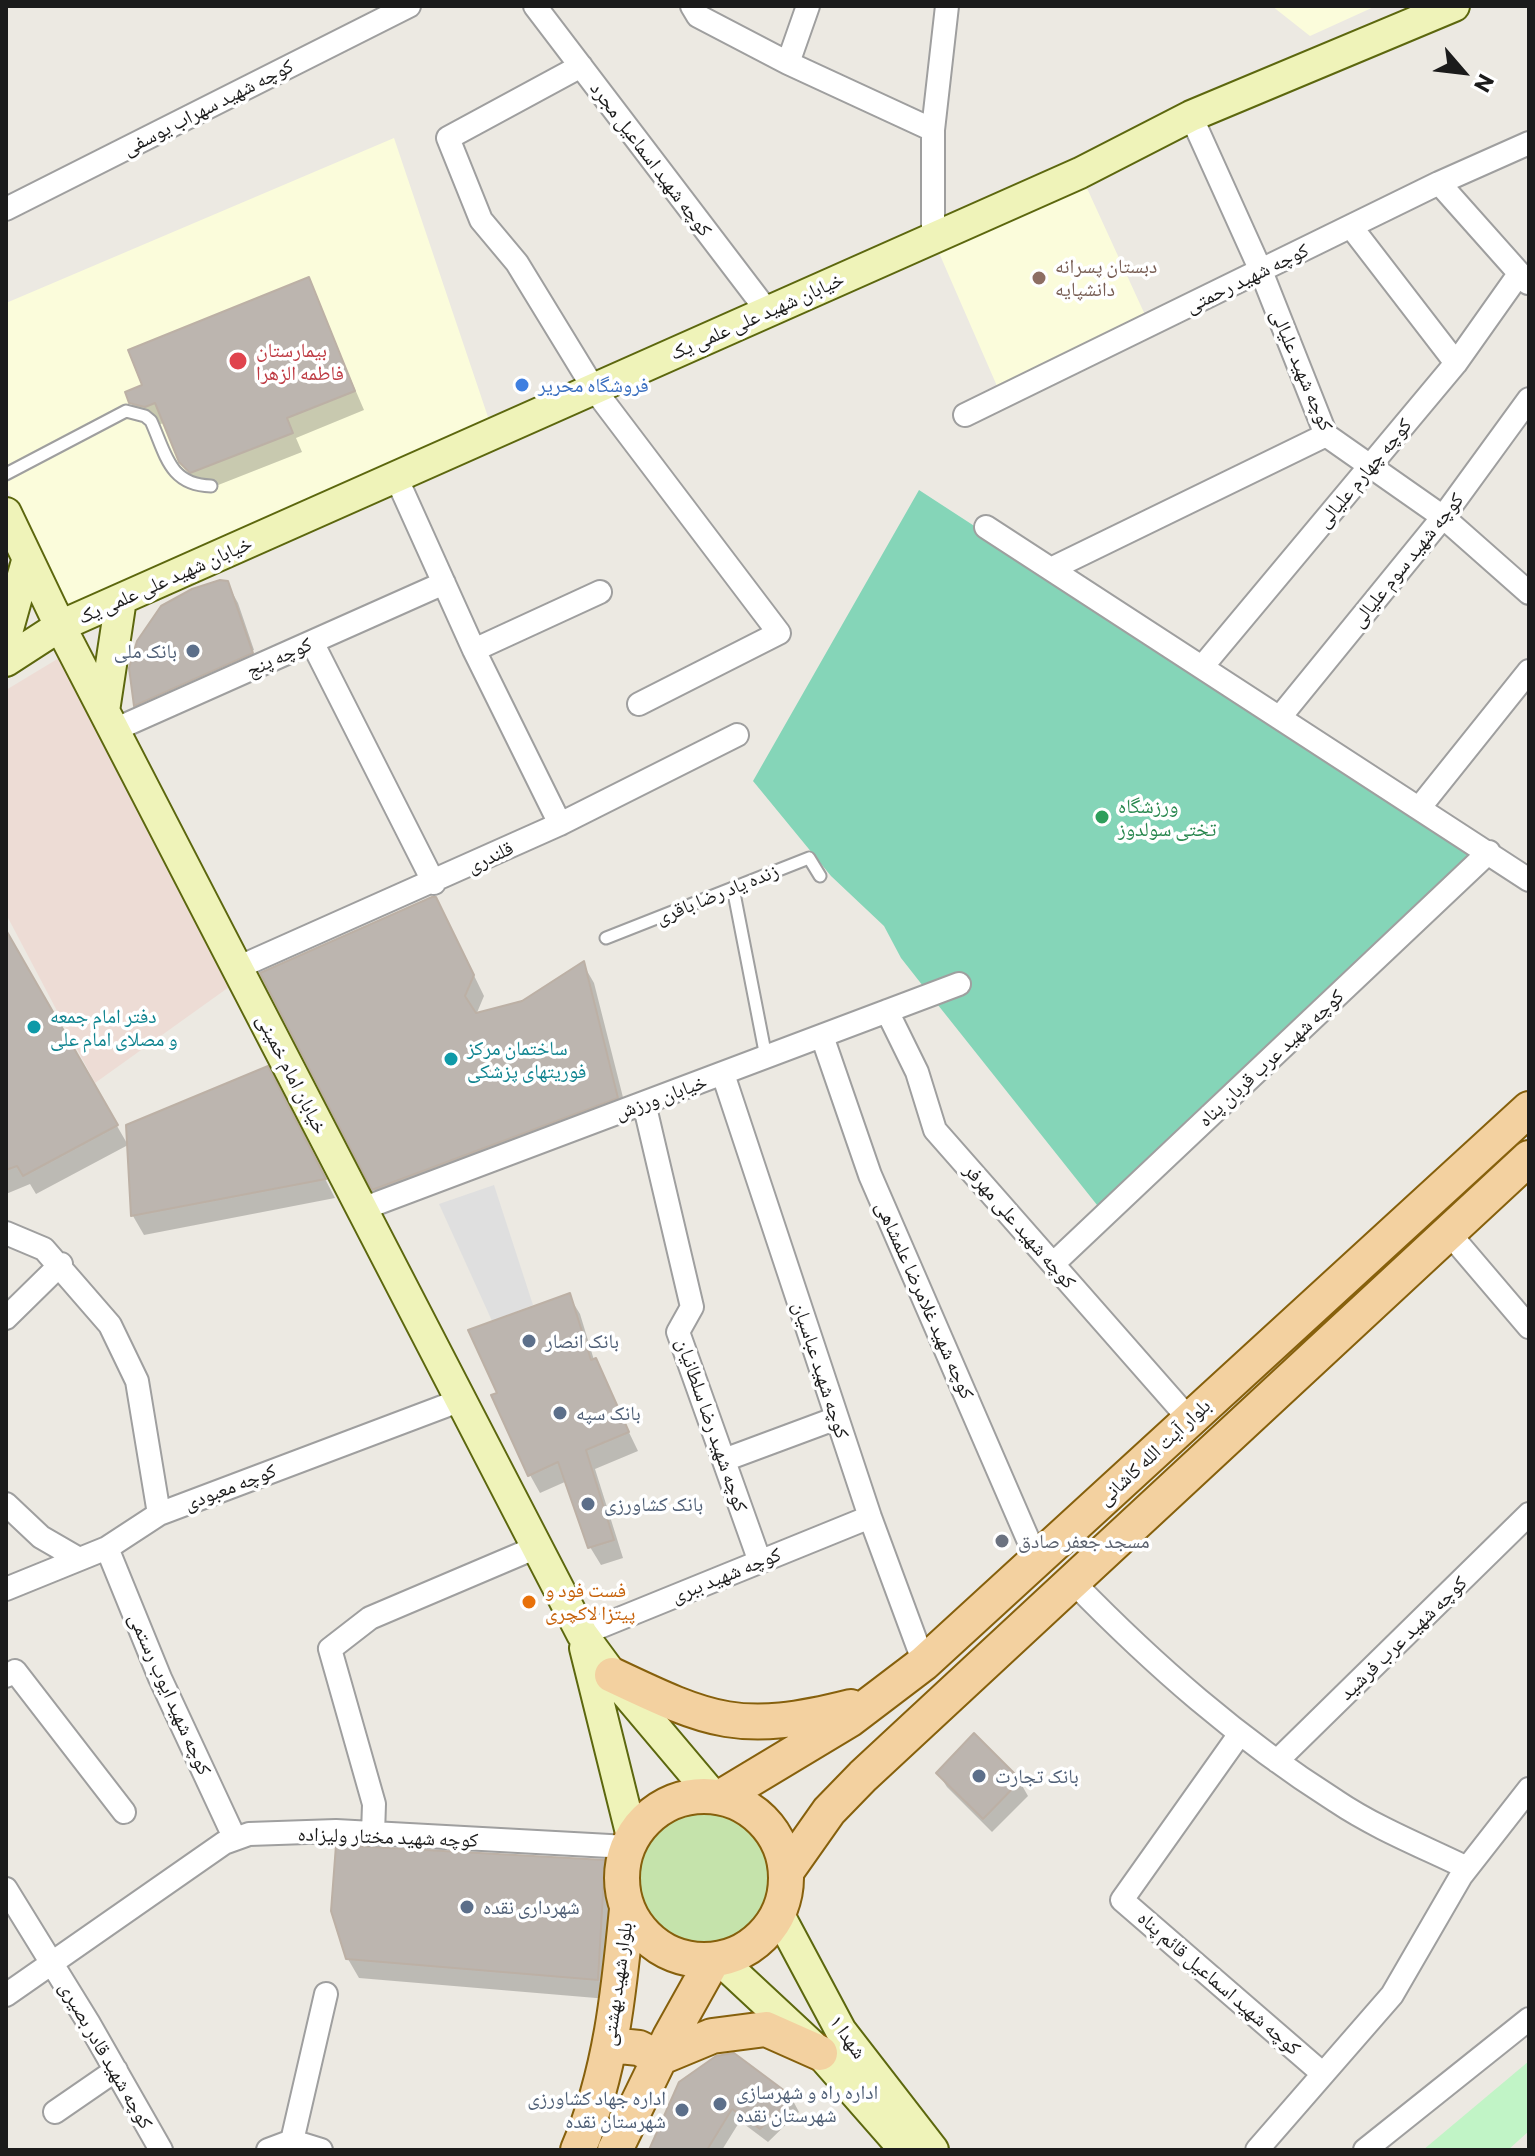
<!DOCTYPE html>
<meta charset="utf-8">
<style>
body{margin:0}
#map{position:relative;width:1535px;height:2156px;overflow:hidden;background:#ece9e2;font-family:Commissioner,sans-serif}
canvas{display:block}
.frame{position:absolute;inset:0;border:8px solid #1b1b1b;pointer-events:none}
.north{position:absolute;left:1423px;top:32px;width:80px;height:80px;-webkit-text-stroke:6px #fff;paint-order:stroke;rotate:118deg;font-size:22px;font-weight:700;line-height:32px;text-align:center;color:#1b1b1b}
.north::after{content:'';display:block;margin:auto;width:28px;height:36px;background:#1b1b1b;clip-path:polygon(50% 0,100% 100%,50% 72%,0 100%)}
</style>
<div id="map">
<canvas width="1535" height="2156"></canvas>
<div class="frame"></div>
<div class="north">N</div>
</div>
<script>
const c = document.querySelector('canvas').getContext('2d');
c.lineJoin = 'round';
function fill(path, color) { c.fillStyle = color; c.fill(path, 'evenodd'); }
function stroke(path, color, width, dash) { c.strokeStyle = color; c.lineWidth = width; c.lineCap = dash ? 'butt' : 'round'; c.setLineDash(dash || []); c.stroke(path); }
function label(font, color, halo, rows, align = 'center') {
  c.font = font + ' Commissioner,"Noto Naskh Arabic",sans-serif'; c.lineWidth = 7; c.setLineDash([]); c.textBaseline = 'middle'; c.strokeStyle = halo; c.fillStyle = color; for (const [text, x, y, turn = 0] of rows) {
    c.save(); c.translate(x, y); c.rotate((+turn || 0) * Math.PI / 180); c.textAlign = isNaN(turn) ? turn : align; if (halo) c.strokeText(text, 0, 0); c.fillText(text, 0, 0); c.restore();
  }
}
fill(new Path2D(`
 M 1272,6 L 1376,6 L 1310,36 Z
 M 394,138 L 489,420 L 61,610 L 6,485 L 6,303 Z
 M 1080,173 L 1146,317 L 997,386 L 933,239 Z`), '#fbfcdb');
fill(new Path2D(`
 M 59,658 L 236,982 L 95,1083 L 6,914 L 6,690 Z`), '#eddcd5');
fill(new Path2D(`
 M635 1878a68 68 0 1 1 136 0a68 68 0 1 1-136 0Z`), '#c5e3ab');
fill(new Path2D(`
 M 1529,2061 L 1529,2131 L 1508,2150 L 1423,2150 Z`), '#c1f4c6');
fill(new Path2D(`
 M 919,490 L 1477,853 L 1105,1215 L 934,1000 L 901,958 L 884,926 L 831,876 L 753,781 Z`), '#85d5b8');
fill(new Path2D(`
 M 494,1185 L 533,1305 L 492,1321 L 439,1204 Z`), '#dfdfdf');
fill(new Path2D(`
 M 308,280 L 364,410 L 296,438 L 302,452 L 203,491 L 181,461 L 165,422 L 157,426 L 143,422 L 131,402 L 145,386 Z
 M 7,560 L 13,571 L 6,594 L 6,563 Z
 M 227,583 L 238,603 L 254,650 L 141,700 L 141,705 L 256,654 L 262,673 L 147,724 L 136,705 Z
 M 446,918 L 484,996 L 476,1015 L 523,1003 L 583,964 L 594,983 L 628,1117 L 385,1208 L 374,1189 Z
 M 6,934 L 128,1145 L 36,1194 L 30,1184 L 6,1194 Z
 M 278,1088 L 335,1198 L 144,1235 L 133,1216 Z
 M 569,1296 L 580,1314 L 594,1360 L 638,1451 L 595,1469 L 623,1558 L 601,1565 L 590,1547 L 567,1481 L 540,1493 L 530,1475 L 500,1394 Z
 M 975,1736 L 1020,1782 L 1028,1796 L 992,1832 L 947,1787 L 938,1773 Z
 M 604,1862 L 615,1881 L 608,1999 L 359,1978 L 348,1959 Z
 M 734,2055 L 792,2099 L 799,2112 L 768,2142 L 740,2121 L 722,2150 L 651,2150 Z`), '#0003');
const building = new Path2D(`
 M 309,277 L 355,391 L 287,418 L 293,433 L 190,473 L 179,462 L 155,403 L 145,407 L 129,403 L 125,392 L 142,385 L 128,350 Z
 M 220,580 L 228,581 L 253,653 L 134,706 L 129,668 L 137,641 L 161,606 L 192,589 Z
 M 432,897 L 436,897 L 474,975 L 465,996 L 476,1013 L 522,1001 L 584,961 L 618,1098 L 372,1190 L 260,973 Z
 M 6,930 L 118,1125 L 23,1176 L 17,1166 L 6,1170 Z
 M 268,1066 L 326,1179 L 131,1216 L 126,1125 Z
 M 570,1293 L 591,1360 L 596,1358 L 629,1432 L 586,1450 L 614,1540 L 588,1548 L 558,1462 L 528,1476 L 491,1395 L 497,1393 L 468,1330 Z
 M 974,1733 L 1021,1780 L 983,1819 L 936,1773 Z
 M 336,1845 L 605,1860 L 598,1980 L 346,1959 L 331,1911 Z
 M 734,2053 L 793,2097 L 760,2129 L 732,2109 L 707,2150 L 649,2150 L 679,2082 L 716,2056 Z`);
fill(building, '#bcb5af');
stroke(building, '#bcb0a5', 2);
const service = new Path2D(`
 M 6,474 L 126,411 L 145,416 L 151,421 C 166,454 169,485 211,486
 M 733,888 L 766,1057
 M 606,938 L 809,858 L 820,876`);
const minor = new Path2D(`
 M 535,6 L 768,312
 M 692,6 L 698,16 L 788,63
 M 808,6 L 788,63 L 933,130
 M 581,66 L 448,138 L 481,220 L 517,263 L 594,389 L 779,633 L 639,704
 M 1191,116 L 1261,271 L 1326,435 L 1443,517 L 1529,593
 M 1439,183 L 1528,283
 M 6,209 L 409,6
 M 1352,228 L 1456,363
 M 933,239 L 933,130 L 947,6
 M 965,415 L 1439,183 L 1529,143
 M 396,477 L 474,650 L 560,824
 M 986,527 L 1529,880
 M 1051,569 L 1326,435
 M 312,642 L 434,883
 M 474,650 L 600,592
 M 1202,667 L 1456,363 L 1519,274
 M 1280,717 L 1443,517 L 1529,399
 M 114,730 L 444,583
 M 1420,807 L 1529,671
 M 237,968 L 560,824 L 737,735
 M 887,1011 L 917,1072 L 935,1130 L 1190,1420
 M 822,1036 L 870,1175 L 1037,1560
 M 723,1074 L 870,1517 L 924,1663
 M 644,1103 L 692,1307 L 678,1332 L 760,1562
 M 362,1209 L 959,984
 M 1448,1232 L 1529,1327
 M 6,1233 L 44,1249 L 110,1325 L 137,1381 L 159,1514
 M 1053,1264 L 1489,852
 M 6,1318 L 61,1264
 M 724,1460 L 837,1418
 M 6,1504 L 41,1537 L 79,1559
 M 107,1548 L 160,1678 L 235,1839
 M 1073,1582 C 1154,1665 1238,1739 1336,1801 C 1376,1828 1424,1847 1467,1868
 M 6,1589 L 107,1548 L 159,1514 L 461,1400
 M 582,1634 L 870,1517
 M 6,1676 L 15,1671 L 124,1812
 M 1239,1735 L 1122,1900 L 1322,2073
 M 1277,1761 L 1529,1514
 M 373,1834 L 374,1804 L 330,1649 L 370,1618 L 537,1547
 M 6,1889 L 88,2022 L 161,2150
 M 6,1995 L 224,1843 L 249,1834 L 336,1831 L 628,1847
 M 55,2112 L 116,2070
 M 292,2141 L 326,1994
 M 268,2150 L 292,2141 L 321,2150
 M 1257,2150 L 1392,1995 L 1461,1876 L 1529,1789
 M 1365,2150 L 1529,2019`);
const secondary = new Path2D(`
 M 6,513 L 60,626 L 582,1634 L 621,1687 L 713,1796
 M 6,636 L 27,561
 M 6,661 L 60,626 L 1080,173 L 1191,116 L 1454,6
 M 104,711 L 121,599
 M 585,1648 L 632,1837
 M 778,1913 L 841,2031 L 933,2150
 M 719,1959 L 820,2053 L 905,2150`);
const primary = new Path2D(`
 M 612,1675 C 711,1722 740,1735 851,1707
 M622 1878a82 82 0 1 1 164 0a82 82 0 1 1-164 0Z
 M 721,1797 L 849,1720 L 924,1663 L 1529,1109
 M 786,1872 L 829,1811 L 863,1776 L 1529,1158
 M 610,2045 L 639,2048 L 659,2058 L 712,2036 L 766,2029 L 820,2053
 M 578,2150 C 611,2073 619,1991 627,1909
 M 615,2150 L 670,2037 L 713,1960`);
stroke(service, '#9f9f9f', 15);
stroke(minor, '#9f9f9f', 26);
stroke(secondary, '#5c670e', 34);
stroke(primary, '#86600c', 38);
stroke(service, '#fff', 11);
stroke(minor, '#fff', 22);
stroke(secondary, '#eff3b9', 30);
stroke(primary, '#f3d1a0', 34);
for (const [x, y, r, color] of [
 [1039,278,8,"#8d6e63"],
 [238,361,10,"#e0444e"],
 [522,385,8,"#3f7fe0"],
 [193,651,8,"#5c6f8a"],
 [1102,817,8,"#2e9e5b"],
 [34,1027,8,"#0f9aa8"],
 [451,1059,8,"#0f9aa8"],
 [529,1341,8,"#5c6f8a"],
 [560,1413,8,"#5c6f8a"],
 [588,1504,8,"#5c6f8a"],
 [1002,1541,8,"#6b7280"],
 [529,1602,8,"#e8710a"],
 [979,1776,8,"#5c6f8a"],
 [467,1907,8,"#5c6f8a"],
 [720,2104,8,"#5c6f8a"],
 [682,2110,8,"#5c6f8a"]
]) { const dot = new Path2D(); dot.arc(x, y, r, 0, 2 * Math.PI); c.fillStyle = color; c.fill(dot); stroke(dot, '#fff', 3); }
label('20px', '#1b1b1b', '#fff', [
 ["کوچه شهید سهراب یوسفی",208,107,-27],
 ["کوچه شهید اسماعیل مجرد",651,159,53],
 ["کوچه شهید رحمتی",1247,278,-26],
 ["خیابان شهید علی علمی یک",757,316,-24],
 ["کوچه شهید علیالی",1302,370,67],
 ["کوچه چهارم علیالی",1364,473,-50],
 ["کوچه شهید سوم علیالی",1407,560,-51],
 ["خیابان شهید علی علمی یک",165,580,-24],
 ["کوچه پنج",279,657,-24],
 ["قلندری",490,857,-25],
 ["زنده یاد رضا باقری",717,894,-22],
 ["کوچه شهید عرب قربان پناه",1271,1058,-43],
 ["خیابان امام خمینی",292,1074,63],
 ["خیابان ورزش",661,1097,-20],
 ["کوچه شهید علی مهرفر",1020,1226,49],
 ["کوچه شهید غلامرضا علمشاهی",925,1300,66],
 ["کوچه شهید عباسیان",821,1370,72],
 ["کوچه شهید رضا سلطانیان",712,1425,71],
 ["بلوار آیت الله کاشانی",1154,1452,-43],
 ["کوچه معبودی",230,1487,-21],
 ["کوچه شهید ببری",726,1575,-22],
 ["کوچه شهید عرب فرشید",1403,1638,-44],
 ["کوچه شهید ایوب رستمی",170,1694,66],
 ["کوچه شهید مختار ولیزاده",388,1837,2],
 ["کوچه شهید اسماعیل قائم پناه",1219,1983,41],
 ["بلوار شهید بهشتی",617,1984,-82],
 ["شهدا ۱",848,2037,55],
 ["کوچه شهید قادر بصیری",106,2055,60]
]);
label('20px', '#785e54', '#fff', [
 ["دبستان پسرانه",1055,266],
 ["دانشپایه",1055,289]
], 'left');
label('20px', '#be3a42', '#fff', [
 ["بیمارستان",256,350],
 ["فاطمه الزهرا",256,373]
], 'left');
label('20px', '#366cbe', '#fff', [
 ["فروشگاه محریر",538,385]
], 'left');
label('20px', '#4e5e75', '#fff', [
 ["بانک ملی",177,651,"right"],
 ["بانک انصار",545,1341],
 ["بانک سپه",576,1413],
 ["بانک کشاورزی",604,1504],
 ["بانک تجارت",995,1776],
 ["شهرداری نقده",483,1907],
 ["اداره راه و شهرسازی",736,2092],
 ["شهرستان نقده",736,2115],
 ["اداره جهاد کشاورزی",666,2098,"right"],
 ["شهرستان نقده",666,2121,"right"]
], 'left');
label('20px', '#27864d', '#fff', [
 ["ورزشگاه",1118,806],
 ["تختی سولدوز",1118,829]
], 'left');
label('20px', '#0d838f', '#fff', [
 ["دفتر امام جمعه",50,1016],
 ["و مصلای امام علی",50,1039],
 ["ساختمان مرکز",467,1048],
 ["فوریتهای پزشکی",467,1071]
], 'left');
label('20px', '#5b616d', '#fff', [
 ["مسجد جعفر صادق",1018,1541]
], 'left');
label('20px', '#c56008', '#fff', [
 ["فست فود و",545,1590],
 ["پیتزا لاکچری",545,1613]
], 'left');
</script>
